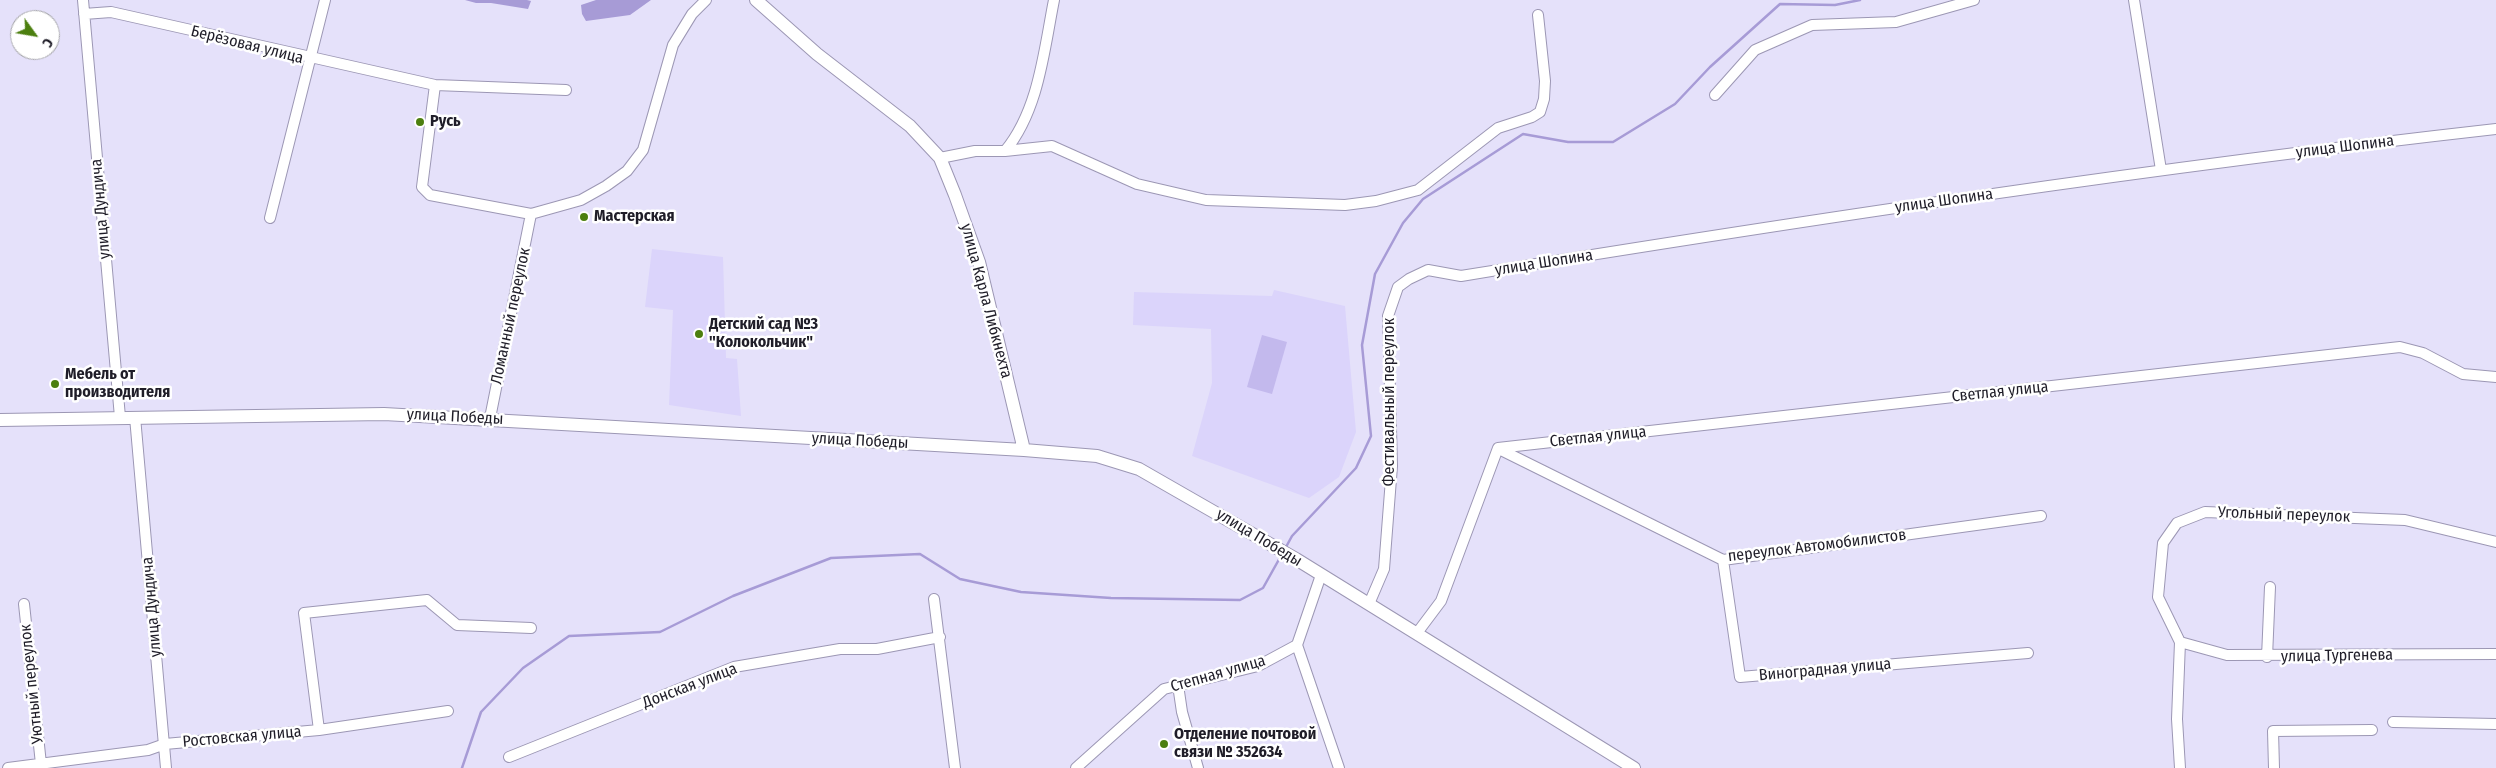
<!DOCTYPE html>
<meta charset="utf-8">
<style>
body{margin:0}
#map{position:relative;width:2496px;height:768px;overflow:hidden;background:#e5e1fa;font-family:"Fira Sans Condensed",sans-serif}
canvas{display:block}
.north{position:absolute;left:10px;top:10px;width:50px;height:50px;box-sizing:border-box;background:#fff;border:1px solid #a5a5a9;border-radius:50%;rotate:122deg;font-size:14px;font-weight:700;line-height:20px;text-align:center;color:#1f1d28}
.north::after{content:'';display:block;margin:auto;width:18px;height:22px;background:#4c7f0f;clip-path:polygon(50% 0,100% 100%,50% 72%,0 100%)}
</style>
<div id="map">
<canvas width="2496" height="768"></canvas>
<div class="north">С</div>
</div>
<script>
const c = document.querySelector('canvas').getContext('2d');
c.lineJoin = 'round';
function fill(path, color) { c.fillStyle = color; c.fill(path, 'evenodd'); }
function stroke(path, color, width, dash) { c.strokeStyle = color; c.lineWidth = width; c.lineCap = dash ? 'butt' : 'round'; c.setLineDash(dash || []); c.stroke(path); }
function label(font, color, halo, rows, align = 'center') {
  c.font = font + ' "Fira Sans Condensed",sans-serif'; c.lineWidth = 5; c.setLineDash([]); c.textBaseline = 'middle'; c.strokeStyle = halo; c.fillStyle = color; for (const [text, x, y, turn = 0] of rows) {
    c.save(); c.translate(x, y); c.rotate((+turn || 0) * Math.PI / 180); c.textAlign = isNaN(turn) ? turn : align; if (halo) c.strokeText(text, 0, 0); c.fillText(text, 0, 0); c.restore();
  }
}
fill(new Path2D(`
 M 652,249 L 723,257 L 726,358 L 737,359 L 741,416 L 669,405 L 673,310 L 645,307 Z
 M 1274,290 L 1345,306 L 1356,432 L 1339,477 L 1309,498 L 1192,456 L 1212,383 L 1211,329 L 1133,325 L 1134,292 L 1272,296 Z`), '#dbd4fb');
fill(new Path2D(`
 M 1262,335 L 1287,342 L 1272,394 L 1247,387 Z`), '#c3b9ed');
fill(new Path2D(`
 M 465,0 L 527,0 L 531,1 L 528,9 L 491,3 L 476,3 Z
 M 596,0 L 651,0 L 630,15 L 586,21 L 582,14 L 581,5 Z`), '#a79bd6');
stroke(new Path2D(`
 M 1286,547 L 1292,536 L 1356,468 L 1371,436 L 1362,345 L 1375,274 L 1403,223 L 1423,199 L 1523,134 L 1568,142 L 1613,142 L 1675,104 L 1710,67 L 1780,4 L 1835,5 L 1860,0
 M 462,768 L 481,712 L 523,668 L 569,636 L 660,632 L 733,596 L 831,558 L 920,554 L 960,579 L 1021,592 L 1111,598 L 1240,600 L 1263,588 L 1282,554`), '#a79bd6', 2.5);
const minor = new Path2D(`
 M 83,0 L 120,417
 M 2134,0 L 2161,170
 M 84,14 L 111,12 L 435,85 L 566,90
 M 435,85 L 422,187 L 430,195 L 531,214 L 581,200 L 606,186 L 627,171 L 643,150 L 673,45 L 692,14 L 706,0
 M 1715,95 L 1755,50 L 1812,25 L 1896,22 L 1974,0
 M 1005,151 C 1039,110 1044,50 1054,0
 M 940,158 L 975,151 L 1005,151 L 1052,146 L 1137,184 L 1206,200 L 1345,205 L 1376,201 L 1418,190 L 1498,128 L 1532,117 L 1540,112 L 1544,99 L 1545,81 L 1538,15
 M 270,218 L 325,0
 M 135,417 L 166,768
 M 490,418 L 531,214
 M 1498,448 L 2400,347 L 2423,353 L 2463,374 L 2496,377
 M 1499,449 L 1723,560 L 2041,516
 M 1723,560 L 1740,677 L 2028,653
 M 1321,575 L 1297,645 L 1339,768
 M 934,599 L 955,768
 M 24,604 L 41,764
 M 1369,604 L 1384,569 L 1392,466 L 1388,316 L 1398,287 L 1409,279 L 1428,270 L 1461,276 C 1805,220 2149,168 2496,129
 M 1417,633 L 1441,601 L 1498,448
 M 2180,642 L 2227,655 L 2496,654
 M 2267,657 L 2270,587
 M 1178,685 L 1182,712 L 1198,768
 M 2393,722 L 2496,724
 M 319,730 L 304,613 L 427,600 L 457,625 L 531,628
 M 509,757 L 734,667 L 840,649 L 877,649 L 940,637
 M 8,768 L 148,750 L 165,744 L 319,730 L 448,711
 M 1076,768 L 1164,689 L 1258,666 L 1297,645
 M 2180,768 L 2177,719 L 2180,642 L 2158,597 L 2163,543 L 2177,523 L 2205,512 L 2405,520 L 2496,542
 M 2274,768 L 2273,731 L 2372,730`);
const tertiary = new Path2D(`
 M 756,0 L 817,54 L 910,126 L 940,158 L 955,195 L 979,262 L 1024,450
 M 0,420 L 384,414 L 1024,450 L 1097,456 L 1139,469 L 1296,559 L 1634,768`);
stroke(minor, '#9c97b4', 12);
stroke(tertiary, '#9c97b4', 14);
stroke(minor, '#fff', 10);
stroke(tertiary, '#fff', 12);
for (const [x, y, r, color] of [
 [420,122,5,"#4c7f0f"],
 [584,217,5,"#4c7f0f"],
 [699,334,5,"#4c7f0f"],
 [55,384,5,"#4c7f0f"],
 [1164,744,5,"#4c7f0f"]
]) { const dot = new Path2D(); dot.arc(x, y, r, 0, 2 * Math.PI); c.fillStyle = color; c.fill(dot); stroke(dot, '#fff', 2); }
label('16px', '#1f1d28', '#fff', [
 ["Берёзовая улица",247,45,14],
 ["улица Шопина",2345,147,-7],
 ["улица Шопина",1944,201,-8],
 ["улица Дундича",101,209,-95],
 ["улица Шопина",1544,263,-9],
 ["улица Карла Либкнехта",986,301,75],
 ["Ломанный переулок",511,316,-78],
 ["Светлая улица",2000,392,-6],
 ["Фестивальный переулок",1390,402,-90],
 ["улица Победы",455,417,3],
 ["Светлая улица",1598,437,-6],
 ["улица Победы",860,441,3],
 ["Угольный переулок",2284,515,2],
 ["улица Победы",1259,538,31],
 ["переулок Автомобилистов",1817,546,-7],
 ["улица Дундича",152,607,-95],
 ["улица Тургенева",2337,656,-1],
 ["Виноградная улица",1825,670,-5],
 ["Степная улица",1218,674,-16],
 ["Уютный переулок",32,684,-96],
 ["Донская улица",690,686,-21],
 ["Ростовская улица",242,737,-5]
]);
label('bold 16px', '#1f1d28', '#fff', [
 ["Русь",430,122],
 ["Мастерская",594,217],
 ["Детский сад №3",709,325],
 ["\"Колокольчик\"",709,343],
 ["Мебель от",65,375],
 ["производителя",65,393],
 ["Отделение почтовой",1174,735],
 ["связи № 352634",1174,753]
], 'left');
</script>
